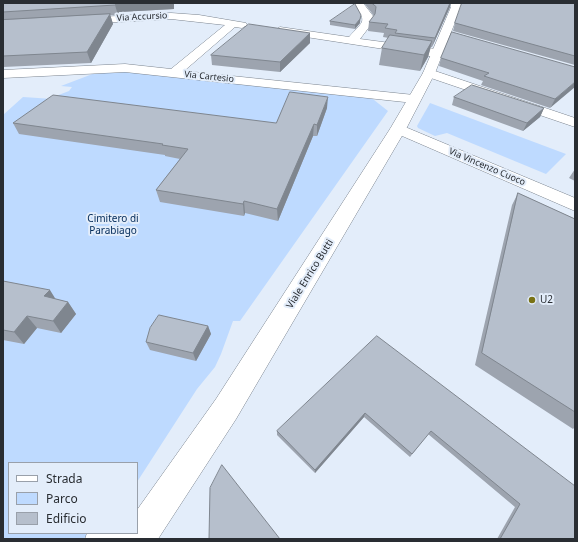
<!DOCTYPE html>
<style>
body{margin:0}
#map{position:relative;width:578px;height:542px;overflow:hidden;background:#e3edfa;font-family:"Noto Sans",sans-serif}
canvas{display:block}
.frame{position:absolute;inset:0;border:4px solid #292d32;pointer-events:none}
.legend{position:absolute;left:8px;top:462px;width:130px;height:72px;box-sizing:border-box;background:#e3edfa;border:1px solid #99a0aa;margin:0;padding:5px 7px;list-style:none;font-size:12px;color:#292d32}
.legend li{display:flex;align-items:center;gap:8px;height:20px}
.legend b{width:20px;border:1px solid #99a0aa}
</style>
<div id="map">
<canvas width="578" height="542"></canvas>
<div class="frame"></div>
<ul class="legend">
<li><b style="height:5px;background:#fff"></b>Strada</li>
<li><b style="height:11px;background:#bedaff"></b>Parco</li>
<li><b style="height:11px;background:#b6bfcc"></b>Edificio</li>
</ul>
</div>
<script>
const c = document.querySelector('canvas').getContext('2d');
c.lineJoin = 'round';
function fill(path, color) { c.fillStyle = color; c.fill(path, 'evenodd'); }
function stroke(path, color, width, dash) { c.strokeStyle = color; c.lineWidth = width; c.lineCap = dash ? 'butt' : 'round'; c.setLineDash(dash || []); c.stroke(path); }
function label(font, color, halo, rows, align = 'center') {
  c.font = font + ' "Noto Sans",sans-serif'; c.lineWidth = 4; c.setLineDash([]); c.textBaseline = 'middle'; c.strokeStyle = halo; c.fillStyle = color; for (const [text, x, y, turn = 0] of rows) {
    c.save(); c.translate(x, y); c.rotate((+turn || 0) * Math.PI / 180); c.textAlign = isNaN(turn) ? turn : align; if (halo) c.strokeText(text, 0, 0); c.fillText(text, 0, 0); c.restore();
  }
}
fill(new Path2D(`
 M 103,70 L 125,70 L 369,96 L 388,111 L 240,321 L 233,321 L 221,354 L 215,367 L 197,389 L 137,482 L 137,463 L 9,463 L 9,533 L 92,533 L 83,539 L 3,539 L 3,115 L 23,97 L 53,99 L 56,96 L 69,91 L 72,87 L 61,86 Z
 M 430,103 L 566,154 L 546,174 L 447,133 L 435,136 L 418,128 L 417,126 Z`), '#bedaff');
const street = new Path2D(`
 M 353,3 L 363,3 L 373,16 L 373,22 L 360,39 L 436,49 L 440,51 L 442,53 L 440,55 L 436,57 L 280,33 L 275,30 L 280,27 L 349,37 C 365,19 367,23 353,3 Z
 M 171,13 L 199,15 L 246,23 L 247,25 L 242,28 L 235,27 L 184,71 L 414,95 L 419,96 L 421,99 L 419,102 L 414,103 L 125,72 L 3,78 L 3,70 L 125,64 L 171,69 L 225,25 L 171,19 L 82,24 L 77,21 L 82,18 Z
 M 429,69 L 575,118 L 575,127 L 425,76 L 423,73 L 425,70 Z
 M 398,124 L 575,198 L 575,211 L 393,132 L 390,129 L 393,126 Z`);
const secondary = new Path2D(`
 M 451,3 L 461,3 L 461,7 L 435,73 L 406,129 L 236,419 L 158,539 L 85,539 L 87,533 L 137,533 L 137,510 L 216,399 L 390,129 L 423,73 L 451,7 Z`);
stroke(street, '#7b848f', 1);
stroke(secondary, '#7b848f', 1);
fill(street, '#fff');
fill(secondary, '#fff');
fill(new Path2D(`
 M 3,3 L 174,3 L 174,9 L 119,12 L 118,15 L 110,15 L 113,24 L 91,63 L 3,67 Z
 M 364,3 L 450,3 L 450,7 L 432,47 L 431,47 L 428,57 L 420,71 L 379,65 L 382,48 L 389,38 L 383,37 L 384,33 L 368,31 L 369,22 L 374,16 Z
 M 575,3 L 575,65 L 453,31 L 455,23 Z
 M 330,21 L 360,23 L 355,29 L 330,25 Z
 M 310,43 L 280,72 L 212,65 L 211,55 Z
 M 441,58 L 575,67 L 550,108 L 481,85 L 483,81 L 439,66 Z
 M 454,97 L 544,108 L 540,117 L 523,131 L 452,105 Z
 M 327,108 L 317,136 L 313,136 L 278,221 L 245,213 L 244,216 L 160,202 L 156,190 L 180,159 L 165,156 L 165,155 L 19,134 L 13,123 L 276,123 Z
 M 575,169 L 575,181 L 569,178 Z
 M 518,193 L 575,219 L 575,427 L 573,429 L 475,365 L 512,205 Z
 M 3,281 L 55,299 L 68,302 L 76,314 L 61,333 L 37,328 L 24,344 L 3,340 Z
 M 208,326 L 211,334 L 196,361 L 150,350 L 146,342 Z
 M 377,336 L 575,539 L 497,539 L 515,507 L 428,434 L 410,457 L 364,417 L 315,473 L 277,435 L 277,431 Z`), '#9da4af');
fill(new Path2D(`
 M 117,3 L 174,3 L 174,9 L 119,12 L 118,15 L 115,5 Z
 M 450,3 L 450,7 L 432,47 L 435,38 Z
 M 110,14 L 113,24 L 91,63 L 87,52 Z
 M 361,15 L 360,23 L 355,29 L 355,25 Z
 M 310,33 L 310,43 L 280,72 L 280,62 Z
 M 432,41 L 428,57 L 420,71 L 424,55 Z
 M 575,82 L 575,87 L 550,108 L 555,99 Z
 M 328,97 L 327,108 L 317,136 L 317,125 Z
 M 544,108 L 540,117 L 523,131 L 527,123 Z
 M 314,124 L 313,136 L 278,221 L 277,209 Z
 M 244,201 L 245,213 L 244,216 L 243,204 Z
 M 50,290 L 58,303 L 44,296 Z
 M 68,302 L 76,314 L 61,333 L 53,321 Z
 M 27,316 L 37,328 L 24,344 L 14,332 Z
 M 208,326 L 211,334 L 196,361 L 193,353 Z
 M 365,413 L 364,417 L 315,473 L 315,470 Z`), '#7f868f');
const building = new Path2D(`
 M 3,3 L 117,3 L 115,5 L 3,12 Z
 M 372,3 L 450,3 L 435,38 L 395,33 L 397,30 L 385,28 L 388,24 L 369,22 L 375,14 L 376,7 Z
 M 462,3 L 575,3 L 575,56 L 455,23 Z
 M 355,4 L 361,15 L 360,19 L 355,25 L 330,21 Z
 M 110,14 L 87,52 L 3,56 L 3,20 Z
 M 249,24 L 310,33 L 280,62 L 211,55 Z
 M 452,32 L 575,67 L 575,82 L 555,99 L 484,76 L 489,73 L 441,58 Z
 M 390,35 L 432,41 L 424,55 L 382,48 Z
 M 472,85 L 544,108 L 527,123 L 454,97 Z
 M 290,92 L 328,97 L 317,125 L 314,124 L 277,209 L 244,201 L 243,204 L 156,190 L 188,149 L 162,145 L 163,144 L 13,123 L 53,95 L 276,123 Z
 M 518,193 L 575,219 L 575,412 L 482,353 Z
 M 3,281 L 50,290 L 44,296 L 68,302 L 53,321 L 27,316 L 14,332 L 3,330 Z
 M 159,315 L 208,326 L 193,353 L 146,342 L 150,328 Z
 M 377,336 L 575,486 L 575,539 L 500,539 L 520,504 L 431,431 L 412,454 L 365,413 L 315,470 L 277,431 Z
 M 222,465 L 280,539 L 209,539 L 210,488 Z`);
fill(building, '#b6bfcc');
stroke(building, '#7f868f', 1);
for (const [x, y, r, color] of [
 [532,300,4,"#797215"]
]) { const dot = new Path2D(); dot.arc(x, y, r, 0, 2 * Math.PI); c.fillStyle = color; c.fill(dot); stroke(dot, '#e3edfa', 1.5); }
label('9px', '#292d32', '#e3edfa', [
 ["Via Accursio",142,17,-3],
 ["Via Cartesio",209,77,6],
 ["Via Vincenzo Cuoco",487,167,23]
]);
label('10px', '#002958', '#e3edfa', [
 ["Cimitero di",113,219],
 ["Parabiago",113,231]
]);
label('10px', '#292d32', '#e3edfa', [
 ["Viale Enrico Butti",310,274,-58]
]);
label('10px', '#292d32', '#e3edfa', [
 ["U2",540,300]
], 'left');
</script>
